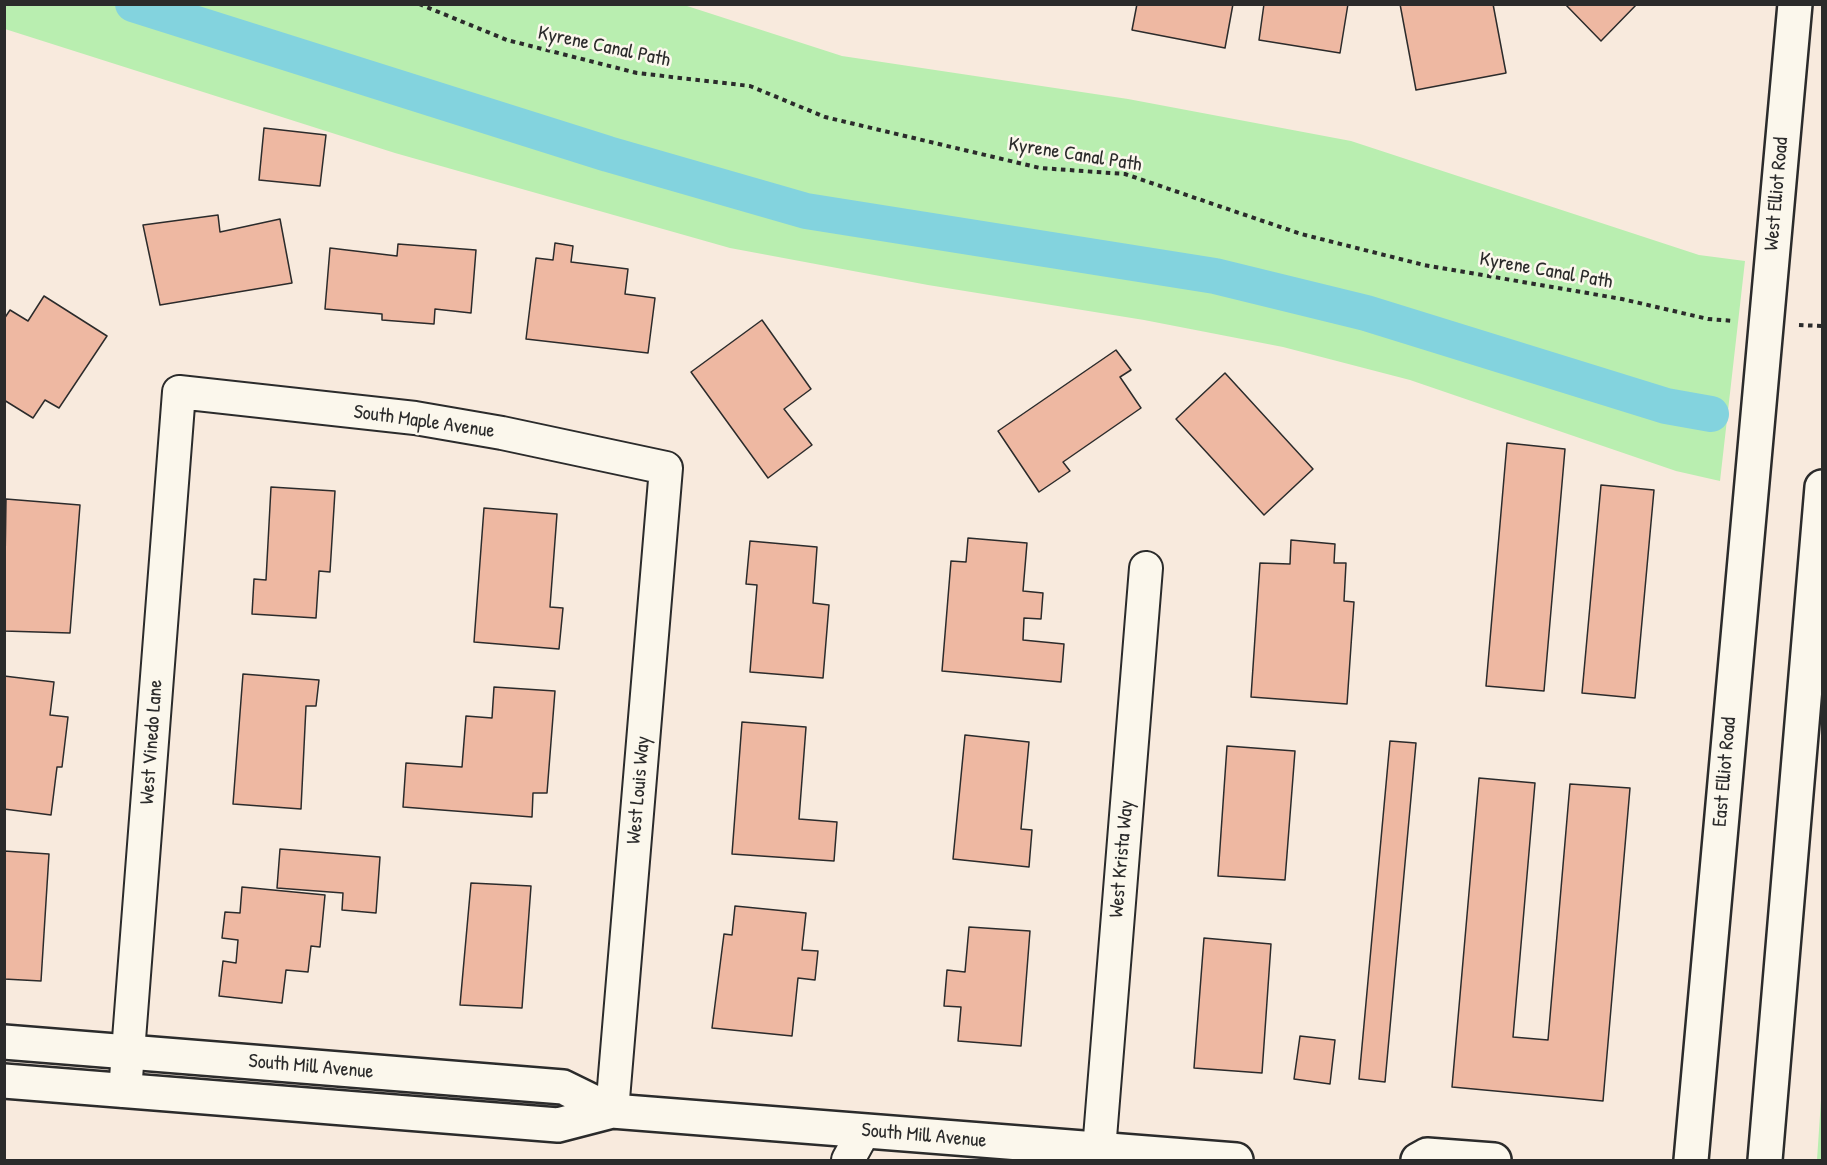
<!DOCTYPE html>
<style>
body{margin:0}
#map{position:relative;width:1827px;height:1165px;overflow:hidden;background:#f8eadd;font-family:"Patrick Hand",sans-serif}
canvas{display:block}
.frame{position:absolute;inset:0;border:6px solid #2b2b2b;pointer-events:none}
</style>
<div id="map">
<canvas width="1827" height="1165"></canvas>
<div class="frame"></div>
</div>
<script>
const c = document.querySelector('canvas').getContext('2d');
c.lineJoin = 'round';
function fill(path, color) { c.fillStyle = color; c.fill(path, 'evenodd'); }
function stroke(path, color, width, dash) { c.strokeStyle = color; c.lineWidth = width; c.lineCap = dash ? 'butt' : 'round'; c.setLineDash(dash || []); c.stroke(path); }
function label(font, color, halo, rows, align = 'center') {
  c.font = font + ' "Patrick Hand",sans-serif'; c.lineWidth = 5; c.setLineDash([]); c.textBaseline = 'middle'; c.strokeStyle = halo; c.fillStyle = color; for (const [text, x, y, turn = 0] of rows) {
    c.save(); c.translate(x, y); c.rotate((+turn || 0) * Math.PI / 180); c.textAlign = isNaN(turn) ? turn : align; if (halo) c.strokeText(text, 0, 0); c.fillText(text, 0, 0); c.restore();
  }
}
fill(new Path2D(`
 M 5,4 L 684,5 L 842,56 L 1128,99 L 1351,141 L 1699,255 L 1745,261 L 1720,481 L 1676,471 L 1410,380 L 1283,347 L 1144,320 L 928,285 L 730,248 L 395,153 L 5,29 Z
 M 1822,1085 L 1822,1160 L 1817,1160 Z`), '#b9eeb0');
stroke(new Path2D(`
 M 133,4 L 608,154 L 806,211 L 1215,276 L 1366,313 L 1666,406 L 1711,414`), '#83d3de', 36);
const building = new Path2D(`
 M 1137,4 L 1233,4 L 1225,48 L 1132,30 Z
 M 1264,4 L 1348,4 L 1340,53 L 1259,40 Z
 M 1400,4 L 1493,4 L 1506,73 L 1416,90 Z
 M 1565,4 L 1637,4 L 1601,41 Z
 M 264,128 L 326,135 L 320,186 L 259,180 Z
 M 218,215 L 220,232 L 280,219 L 292,283 L 160,305 L 143,225 Z
 M 555,243 L 573,246 L 571,262 L 628,269 L 625,294 L 655,298 L 648,353 L 526,339 L 536,258 L 553,260 Z
 M 398,244 L 476,250 L 471,313 L 435,309 L 434,324 L 382,320 L 382,314 L 325,309 L 330,248 L 397,256 Z
 M 44,296 L 107,336 L 59,408 L 45,400 L 33,418 L 4,400 L 4,319 L 10,310 L 28,321 Z
 M 762,320 L 811,389 L 784,409 L 812,445 L 768,478 L 691,372 Z
 M 1116,350 L 1131,370 L 1120,377 L 1141,408 L 1063,462 L 1070,471 L 1039,492 L 998,431 Z
 M 1225,373 L 1313,469 L 1264,515 L 1176,419 Z
 M 1507,443 L 1565,449 L 1544,691 L 1486,686 Z
 M 1601,485 L 1654,490 L 1635,698 L 1582,693 Z
 M 271,487 L 335,491 L 330,572 L 319,571 L 316,618 L 252,614 L 254,579 L 266,580 Z
 M 6,499 L 80,505 L 70,633 L 4,631 Z
 M 484,508 L 557,514 L 550,607 L 563,608 L 559,649 L 474,642 Z
 M 968,538 L 1027,543 L 1023,591 L 1043,593 L 1041,619 L 1024,618 L 1023,640 L 1064,644 L 1061,682 L 942,671 L 951,561 L 966,562 Z
 M 1291,540 L 1335,544 L 1334,563 L 1346,563 L 1344,601 L 1354,602 L 1347,704 L 1251,697 L 1260,563 L 1290,564 Z
 M 750,541 L 817,547 L 813,603 L 829,605 L 823,678 L 750,672 L 757,585 L 746,584 Z
 M 243,674 L 319,680 L 316,706 L 306,706 L 301,809 L 233,804 Z
 M 4,676 L 54,682 L 50,715 L 68,717 L 62,767 L 57,767 L 51,815 L 4,809 Z
 M 494,687 L 555,691 L 547,793 L 533,793 L 532,817 L 403,807 L 406,763 L 462,767 L 466,716 L 492,718 Z
 M 742,722 L 806,727 L 799,819 L 837,822 L 834,861 L 732,854 Z
 M 965,735 L 1029,742 L 1021,829 L 1032,830 L 1029,867 L 953,859 Z
 M 1390,741 L 1416,743 L 1385,1082 L 1359,1079 Z
 M 1227,746 L 1295,751 L 1285,880 L 1218,876 Z
 M 1479,778 L 1535,783 L 1513,1037 L 1548,1040 L 1570,784 L 1630,788 L 1603,1101 L 1452,1087 Z
 M 280,849 L 380,857 L 376,913 L 342,910 L 343,893 L 277,888 Z
 M 4,851 L 49,854 L 41,981 L 4,979 Z
 M 471,883 L 531,886 L 522,1008 L 460,1005 Z
 M 242,887 L 325,895 L 320,947 L 311,946 L 308,972 L 286,970 L 282,1003 L 219,996 L 223,961 L 236,963 L 238,940 L 222,938 L 225,912 L 240,913 Z
 M 735,906 L 806,913 L 802,950 L 818,951 L 815,980 L 798,978 L 792,1036 L 712,1028 L 724,934 L 732,935 Z
 M 969,927 L 1030,931 L 1021,1046 L 958,1041 L 961,1007 L 944,1006 L 947,970 L 965,972 Z
 M 1204,938 L 1271,944 L 1262,1073 L 1194,1068 Z
 M 1300,1036 L 1335,1040 L 1330,1084 L 1294,1079 Z`);
fill(building, '#eeb8a2');
stroke(building, '#2b2b2b', 1.5);
const street = new Path2D(`
 M 125,1091 L 179,392 L 415,418 L 502,433 L 666,468 L 612,1111
 M 1099,1150 L 1146,568
 M 848,1160 L 864,1131`);
const secondary = new Path2D(`
 M 4,1042 L 563,1087 L 612,1111
 M 4,1081 L 558,1125 L 612,1111 L 1236,1160
 M 1418,1160 L 1427,1155 L 1494,1160
 M 1691,1160 L 1795,4
 M 1765,1160 L 1822,487`);
stroke(street, '#2b2b2b', 36);
stroke(secondary, '#2b2b2b', 38);
stroke(new Path2D(`
 M 419,4 L 507,40 L 637,73 L 750,86 L 825,117 L 1040,168 L 1125,174 L 1301,234 L 1424,265 L 1622,299 L 1708,319 L 1734,321
 M 1799,325 L 1822,326`), '#2b2b2b', 4, [4.5, 4.5]);
stroke(street, '#fbf7ec', 32);
stroke(secondary, '#fbf7ec', 33);
label('20px', '#2b2b2b', '#fbf7ec', [
 ["Kyrene Canal Path",604,47,12],
 ["Kyrene Canal Path",1075,155,9],
 ["West Elliot Road",1777,194,-85],
 ["Kyrene Canal Path",1546,271,10],
 ["South Maple Avenue",424,422,8],
 ["West Vinedo Lane",152,742,-86],
 ["East Elliot Road",1725,772,-85],
 ["West Louis Way",639,790,-85],
 ["West Krista Way",1122,859,-85],
 ["South Mill Avenue",311,1067,5],
 ["South Mill Avenue",924,1136,5]
]);
</script>
